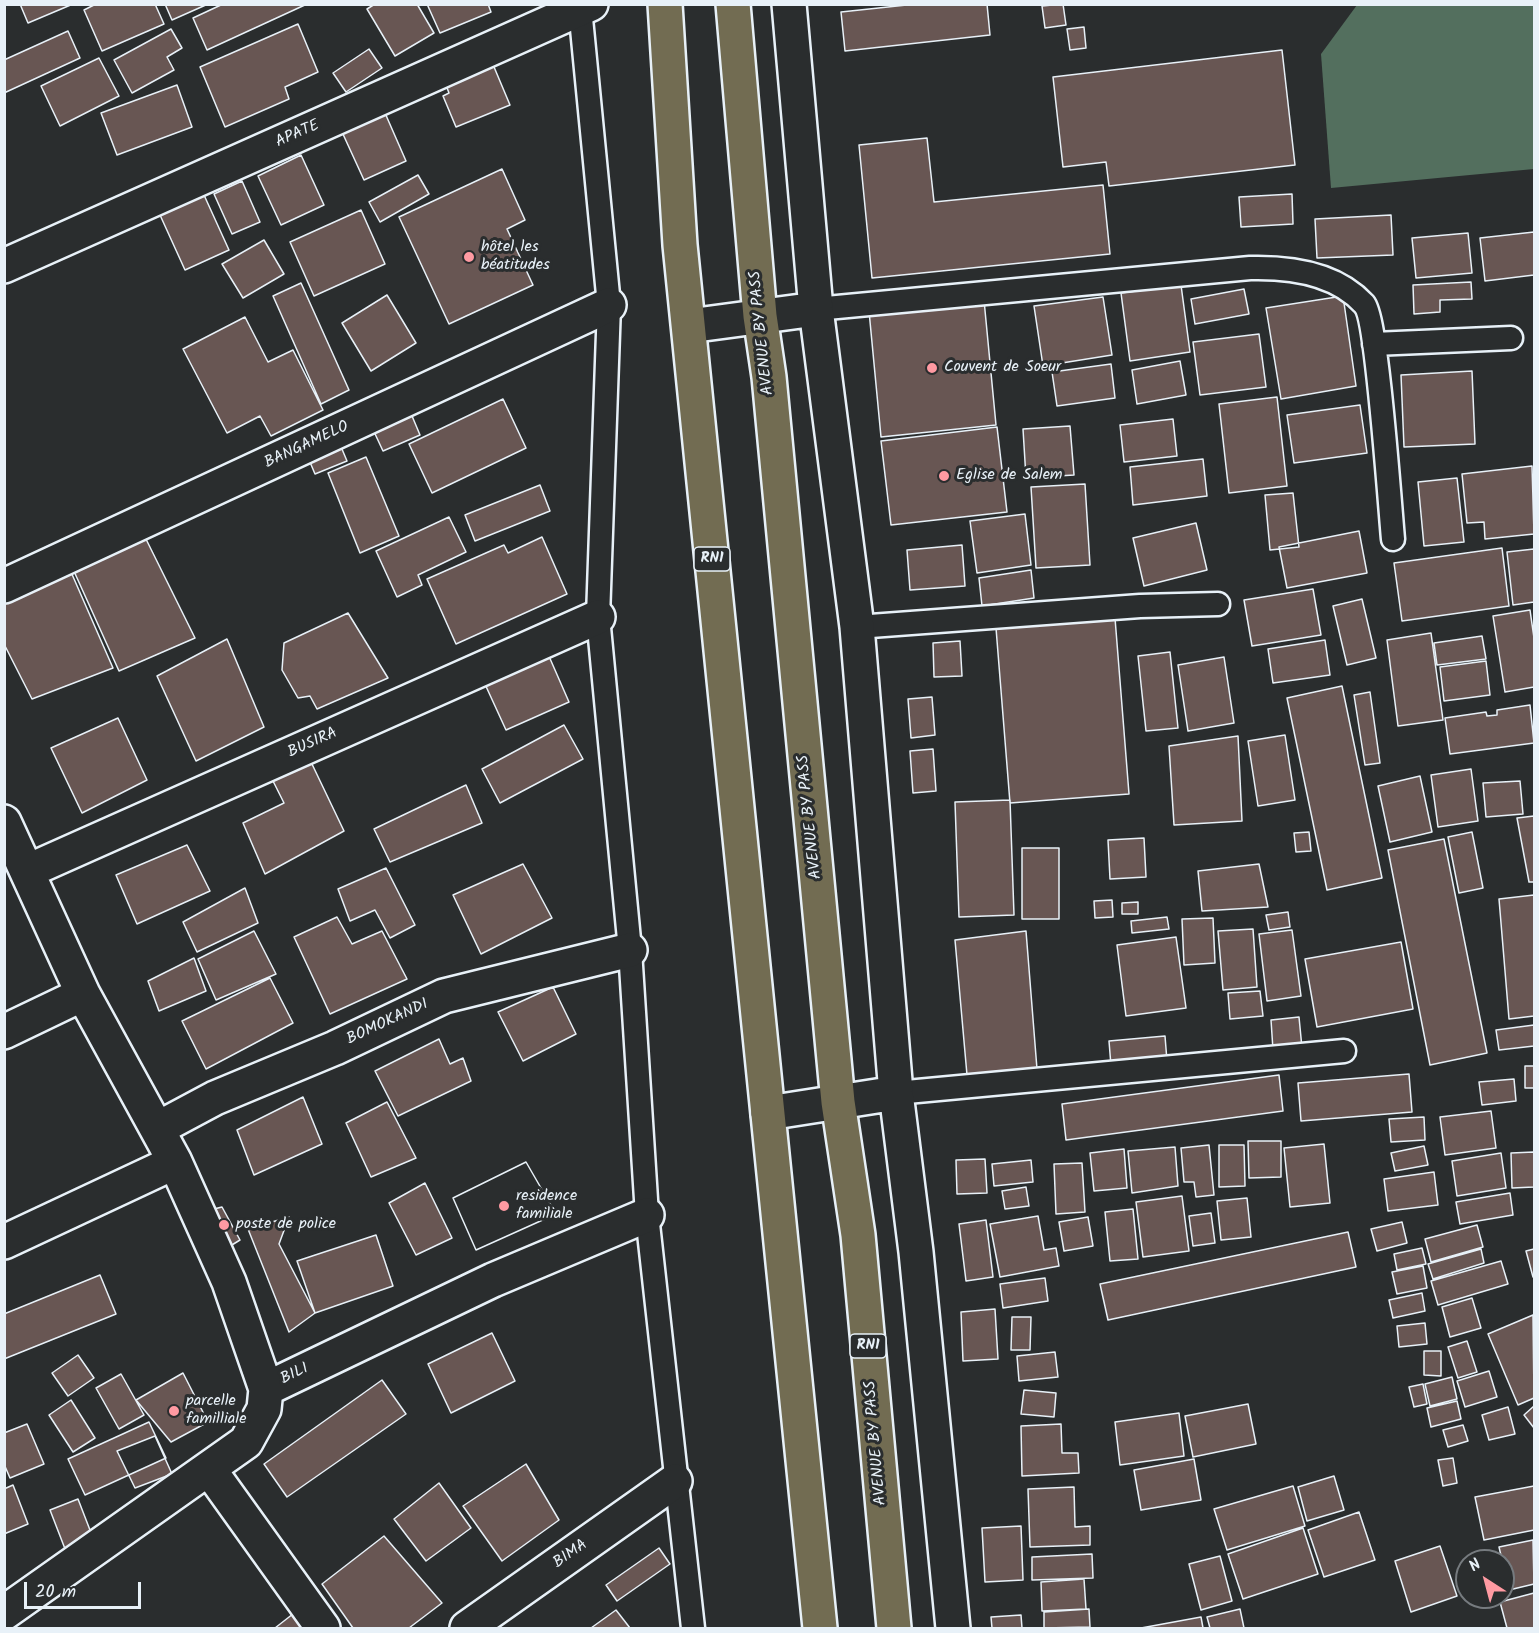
<!DOCTYPE html>
<meta charset="utf-8">
<style>
body{margin:0}
#map{position:relative;width:1539px;height:1633px;overflow:hidden;background:#2a2d2e;font-family:Kalam,sans-serif}
canvas{display:block}
.frame{position:absolute;inset:0;border:6px solid #e8f1f8;pointer-events:none}
.north{position:absolute;left:1455px;top:1549px;width:60px;height:60px;box-sizing:border-box;background:#2a2d2e;border:2px solid #767b7f;border-radius:50%;rotate:324deg;font-size:16px;font-weight:700;line-height:24px;text-align:center;color:#e8f1f8}
.north::after{content:'';display:block;margin:auto;width:21px;height:27px;background:#ff9aa2;clip-path:polygon(50% 0,100% 100%,50% 72%,0 100%)}
.scale{position:absolute;left:24px;top:1582px;width:117px;height:27px;box-sizing:border-box;border:3px solid #e8f1f8;border-top:0;padding-left:8px;font-size:18px;line-height:21px;white-space:nowrap;color:#e8f1f8;-webkit-text-stroke:4px #2a2d2e;paint-order:stroke}
</style>
<div id="map">
<canvas width="1539" height="1633"></canvas>
<div class="frame"></div>
<div class="north">N</div>
<div class="scale">20 m</div>
</div>
<script>
const c = document.querySelector('canvas').getContext('2d');
c.lineJoin = 'round';
function fill(path, color) { c.fillStyle = color; c.fill(path, 'evenodd'); }
function stroke(path, color, width, dash) { c.strokeStyle = color; c.lineWidth = width; c.lineCap = dash ? 'butt' : 'round'; c.setLineDash(dash || []); c.stroke(path); }
function label(font, color, halo, rows, align = 'center') {
  c.font = font + ' Kalam,sans-serif'; c.lineWidth = 6; c.setLineDash([]); c.textBaseline = 'middle'; c.strokeStyle = halo; c.fillStyle = color; for (const [text, x, y, turn = 0] of rows) {
    c.save(); c.translate(x, y); c.rotate((+turn || 0) * Math.PI / 180); c.textAlign = isNaN(turn) ? turn : align; if (halo) c.strokeText(text, 0, 0); c.fillText(text, 0, 0); c.restore();
  }
}
fill(new Path2D(`
 M 1357,5 L 1534,5 L 1534,169 L 1331,188 L 1321,54 Z`), '#536f5e');
const building = new Path2D(`
 M 20,4 L 73,4 L 28,23 Z
 M 96,4 L 155,4 L 164,24 L 102,51 L 84,10 Z
 M 165,4 L 208,4 L 172,20 Z
 M 223,4 L 307,4 L 207,50 L 193,18 Z
 M 375,4 L 417,4 L 434,33 L 395,56 L 367,9 Z
 M 427,4 L 488,4 L 491,12 L 440,33 Z
 M 916,4 L 987,4 L 990,35 L 845,51 L 841,12 Z
 M 1063,4 L 1066,25 L 1045,28 L 1042,6 Z
 M 298,24 L 318,72 L 285,87 L 289,99 L 225,127 L 200,67 Z
 M 1084,27 L 1086,48 L 1070,50 L 1067,29 Z
 M 171,29 L 182,48 L 167,57 L 174,70 L 132,93 L 114,60 Z
 M 68,31 L 80,58 L 4,93 L 4,60 Z
 M 369,49 L 382,68 L 346,92 L 333,73 Z
 M 1282,50 L 1295,165 L 1109,186 L 1106,162 L 1063,167 L 1053,77 Z
 M 489,55 L 510,105 L 456,127 L 443,96 L 449,93 L 442,75 Z
 M 99,58 L 119,96 L 60,126 L 41,86 Z
 M 177,85 L 192,127 L 117,155 L 101,113 Z
 M 385,113 L 406,161 L 364,180 L 342,132 Z
 M 927,138 L 934,202 L 1103,185 L 1110,254 L 872,278 L 859,145 Z
 M 301,155 L 324,205 L 281,225 L 258,176 Z
 M 502,169 L 525,220 L 507,229 L 533,285 L 449,324 L 399,217 Z
 M 418,175 L 429,194 L 380,222 L 369,202 Z
 M 242,181 L 260,222 L 232,234 L 214,194 Z
 M 1292,194 L 1293,224 L 1241,227 L 1239,197 Z
 M 204,195 L 229,250 L 185,270 L 160,215 Z
 M 361,210 L 385,264 L 314,296 L 290,242 Z
 M 1391,215 L 1393,255 L 1317,258 L 1315,219 Z
 M 1534,232 L 1534,275 L 1485,281 L 1480,238 Z
 M 1468,233 L 1472,273 L 1416,278 L 1412,238 Z
 M 264,240 L 284,274 L 243,298 L 222,264 Z
 M 1471,282 L 1472,299 L 1440,300 L 1440,312 L 1414,314 L 1413,285 Z
 M 301,283 L 349,390 L 321,404 L 273,296 Z
 M 1181,285 L 1190,352 L 1130,361 L 1121,293 Z
 M 1244,289 L 1249,314 L 1195,324 L 1191,299 Z
 M 387,295 L 416,343 L 371,371 L 342,323 Z
 M 1343,296 L 1356,386 L 1281,399 L 1266,308 Z
 M 1103,297 L 1112,355 L 1043,366 L 1034,306 Z
 M 984,300 L 996,425 L 881,437 L 869,311 Z
 M 245,317 L 268,362 L 293,350 L 323,410 L 271,436 L 260,416 L 227,433 L 183,349 Z
 M 1259,334 L 1266,387 L 1200,395 L 1193,342 Z
 M 1180,361 L 1186,395 L 1137,404 L 1132,370 Z
 M 1111,364 L 1115,398 L 1057,406 L 1052,372 Z
 M 1472,371 L 1475,444 L 1404,447 L 1401,375 Z
 M 1277,397 L 1287,486 L 1229,493 L 1219,404 Z
 M 503,399 L 526,448 L 432,493 L 409,444 Z
 M 407,404 L 420,435 L 383,451 L 369,421 Z
 M 1360,405 L 1367,453 L 1294,463 L 1287,415 Z
 M 1173,419 L 1177,456 L 1124,462 L 1120,425 Z
 M 1070,426 L 1074,475 L 1026,478 L 1023,429 Z
 M 997,427 L 1007,512 L 891,525 L 881,441 Z
 M 339,442 L 347,461 L 315,474 L 307,455 Z
 M 366,457 L 399,536 L 360,553 L 328,473 Z
 M 1203,459 L 1207,496 L 1133,505 L 1130,467 Z
 M 1532,466 L 1534,534 L 1485,539 L 1484,522 L 1467,523 L 1462,474 Z
 M 1457,478 L 1464,542 L 1424,546 L 1418,482 Z
 M 1085,484 L 1090,565 L 1036,568 L 1031,487 Z
 M 540,485 L 550,511 L 475,541 L 465,515 Z
 M 1293,493 L 1299,547 L 1270,550 L 1265,495 Z
 M 1025,514 L 1031,565 L 977,573 L 970,521 Z
 M 449,517 L 466,552 L 418,575 L 422,585 L 397,597 L 376,551 Z
 M 1196,523 L 1207,570 L 1144,586 L 1133,538 Z
 M 140,527 L 195,638 L 119,671 L 68,558 Z
 M 1359,531 L 1367,573 L 1287,588 L 1279,547 Z
 M 542,537 L 567,594 L 456,644 L 427,579 L 504,545 L 508,553 Z
 M 962,545 L 965,586 L 910,590 L 907,550 Z
 M 1502,548 L 1509,606 L 1402,621 L 1394,563 Z
 M 1534,549 L 1534,602 L 1513,605 L 1507,552 Z
 M 1031,570 L 1034,598 L 982,606 L 979,578 Z
 M 71,572 L 113,668 L 32,699 L 4,644 L 4,603 Z
 M 1313,589 L 1321,635 L 1252,646 L 1244,600 Z
 M 1362,599 L 1376,658 L 1347,665 L 1333,606 Z
 M 1530,610 L 1534,638 L 1534,687 L 1505,692 L 1493,616 Z
 M 348,613 L 388,678 L 317,709 L 310,696 L 298,698 L 282,670 L 284,643 Z
 M 1115,618 L 1129,794 L 1010,803 L 996,628 Z
 M 1431,633 L 1443,720 L 1398,726 L 1387,640 Z
 M 1482,636 L 1486,659 L 1437,665 L 1434,643 Z
 M 227,639 L 264,727 L 196,761 L 157,676 Z
 M 1325,640 L 1330,675 L 1273,683 L 1268,649 Z
 M 960,641 L 962,676 L 934,677 L 933,643 Z
 M 1170,652 L 1178,728 L 1146,731 L 1138,656 Z
 M 548,654 L 569,702 L 506,730 L 484,682 Z
 M 1224,657 L 1234,723 L 1188,731 L 1178,665 Z
 M 1486,661 L 1490,695 L 1444,701 L 1440,667 Z
 M 1342,686 L 1382,878 L 1327,890 L 1287,698 Z
 M 1370,692 L 1380,763 L 1365,765 L 1354,695 Z
 M 932,697 L 935,735 L 911,738 L 908,699 Z
 M 1530,705 L 1534,743 L 1450,754 L 1445,718 L 1486,712 L 1487,716 L 1497,715 L 1497,710 Z
 M 118,718 L 147,780 L 82,813 L 51,748 Z
 M 564,725 L 583,759 L 500,803 L 482,769 Z
 M 1285,735 L 1295,800 L 1258,806 L 1248,741 Z
 M 1238,736 L 1242,821 L 1174,825 L 1169,746 Z
 M 933,749 L 936,791 L 913,793 L 910,751 Z
 M 311,762 L 344,831 L 265,874 L 243,823 L 284,803 L 273,781 Z
 M 1471,769 L 1478,821 L 1438,827 L 1431,775 Z
 M 1420,776 L 1432,832 L 1390,842 L 1378,786 Z
 M 1520,781 L 1523,814 L 1486,817 L 1483,783 Z
 M 466,785 L 482,823 L 390,862 L 374,829 Z
 M 1010,800 L 1014,915 L 959,917 L 955,802 Z
 M 1534,816 L 1534,882 L 1529,882 L 1517,818 Z
 M 1309,832 L 1311,851 L 1296,852 L 1294,833 Z
 M 1472,832 L 1483,888 L 1459,893 L 1448,837 Z
 M 1144,838 L 1146,877 L 1110,879 L 1108,840 Z
 M 1444,839 L 1487,1053 L 1430,1065 L 1388,850 Z
 M 187,845 L 210,891 L 137,924 L 116,875 Z
 M 1022,848 L 1059,848 L 1059,919 L 1022,919 Z
 M 523,864 L 552,918 L 481,954 L 453,895 Z
 M 1259,864 L 1268,907 L 1202,911 L 1198,871 Z
 M 386,868 L 415,925 L 390,938 L 375,910 L 350,921 L 338,889 Z
 M 245,888 L 258,923 L 197,952 L 183,922 Z
 M 1534,895 L 1534,1016 L 1509,1019 L 1499,899 Z
 M 1112,900 L 1113,917 L 1095,918 L 1094,901 Z
 M 1138,902 L 1138,914 L 1122,914 L 1122,903 Z
 M 1288,912 L 1290,927 L 1269,930 L 1266,915 Z
 M 337,917 L 352,944 L 382,931 L 407,979 L 330,1014 L 294,937 Z
 M 1167,917 L 1169,929 L 1132,933 L 1131,921 Z
 M 1213,918 L 1215,963 L 1184,965 L 1182,919 Z
 M 1253,929 L 1257,987 L 1223,990 L 1218,931 Z
 M 1292,930 L 1301,996 L 1267,1001 L 1259,934 Z
 M 254,931 L 276,974 L 216,1000 L 198,959 Z
 M 1026,931 L 1037,1069 L 967,1075 L 955,940 Z
 M 1176,937 L 1186,1008 L 1126,1016 L 1117,945 Z
 M 1401,942 L 1413,1009 L 1317,1027 L 1305,959 Z
 M 194,958 L 206,991 L 159,1011 L 148,981 Z
 M 270,978 L 293,1023 L 206,1069 L 182,1021 Z
 M 553,987 L 576,1034 L 523,1061 L 498,1012 Z
 M 1260,991 L 1263,1016 L 1230,1019 L 1228,993 Z
 M 1299,1017 L 1302,1048 L 1273,1050 L 1271,1020 Z
 M 1534,1025 L 1534,1046 L 1499,1050 L 1496,1030 Z
 M 1165,1036 L 1167,1061 L 1111,1066 L 1109,1041 Z
 M 439,1039 L 450,1064 L 463,1058 L 471,1081 L 398,1116 L 375,1071 Z
 M 1525,1066 L 1534,1066 L 1534,1088 L 1525,1088 Z
 M 1409,1074 L 1412,1112 L 1301,1121 L 1298,1083 Z
 M 1279,1075 L 1283,1111 L 1066,1140 L 1062,1104 Z
 M 1514,1079 L 1516,1101 L 1482,1105 L 1479,1082 Z
 M 303,1097 L 322,1144 L 254,1175 L 237,1130 Z
 M 387,1102 L 416,1158 L 371,1177 L 346,1123 Z
 M 1491,1111 L 1496,1148 L 1445,1155 L 1440,1117 Z
 M 1424,1117 L 1425,1140 L 1391,1142 L 1389,1119 Z
 M 1248,1141 L 1281,1141 L 1281,1177 L 1249,1178 Z
 M 1324,1144 L 1330,1203 L 1290,1207 L 1284,1148 Z
 M 1209,1145 L 1214,1195 L 1196,1197 L 1194,1182 L 1184,1182 L 1181,1148 Z
 M 1219,1145 L 1244,1145 L 1245,1186 L 1219,1187 Z
 M 1424,1146 L 1428,1165 L 1395,1171 L 1391,1153 Z
 M 1175,1147 L 1178,1186 L 1132,1193 L 1128,1151 Z
 M 1124,1149 L 1127,1188 L 1094,1191 L 1090,1153 Z
 M 1534,1152 L 1534,1187 L 1512,1188 L 1511,1153 Z
 M 1501,1153 L 1506,1188 L 1457,1196 L 1452,1161 Z
 M 985,1159 L 987,1193 L 957,1194 L 956,1160 Z
 M 1031,1160 L 1033,1182 L 994,1186 L 992,1164 Z
 M 526,1162 L 556,1214 L 476,1250 L 453,1198 Z
 M 526,1162 L 556,1214 L 476,1250 L 453,1198 Z
 M 1082,1163 L 1085,1212 L 1056,1214 L 1054,1164 Z
 M 1434,1172 L 1438,1205 L 1388,1211 L 1384,1179 Z
 M 425,1183 L 452,1238 L 416,1255 L 389,1203 Z
 M 1026,1187 L 1029,1206 L 1005,1209 L 1002,1191 Z
 M 1510,1193 L 1513,1215 L 1460,1224 L 1456,1202 Z
 M 1182,1196 L 1189,1251 L 1143,1257 L 1136,1202 Z
 M 1247,1198 L 1251,1237 L 1221,1240 L 1217,1201 Z
 M 222,1207 L 240,1240 L 227,1248 L 210,1210 Z
 M 1133,1209 L 1138,1259 L 1110,1261 L 1105,1212 Z
 M 1211,1213 L 1215,1243 L 1193,1246 L 1189,1216 Z
 M 1038,1216 L 1044,1250 L 1056,1248 L 1059,1266 L 1000,1277 L 990,1224 Z
 M 289,1217 L 279,1244 L 315,1313 L 289,1332 L 248,1229 Z
 M 1088,1217 L 1093,1246 L 1064,1251 L 1059,1222 Z
 M 986,1220 L 993,1277 L 966,1281 L 959,1224 Z
 M 1402,1222 L 1407,1243 L 1377,1251 L 1371,1229 Z
 M 1477,1225 L 1483,1247 L 1431,1262 L 1425,1239 Z
 M 1348,1232 L 1356,1267 L 1108,1320 L 1100,1284 Z
 M 376,1235 L 393,1286 L 315,1313 L 297,1261 Z
 M 1422,1248 L 1426,1264 L 1397,1270 L 1394,1254 Z
 M 1481,1249 L 1484,1263 L 1433,1279 L 1428,1264 Z
 M 1534,1249 L 1534,1276 L 1533,1277 L 1526,1251 Z
 M 1501,1261 L 1508,1284 L 1438,1305 L 1431,1281 Z
 M 1423,1266 L 1427,1288 L 1397,1294 L 1392,1272 Z
 M 100,1275 L 116,1314 L 4,1359 L 4,1314 Z
 M 1045,1278 L 1048,1301 L 1003,1308 L 1000,1284 Z
 M 1422,1293 L 1425,1311 L 1393,1318 L 1389,1300 Z
 M 1472,1298 L 1481,1328 L 1450,1337 L 1442,1307 Z
 M 995,1309 L 998,1359 L 963,1361 L 961,1312 Z
 M 1533,1315 L 1534,1398 L 1518,1405 L 1488,1334 Z
 M 1012,1317 L 1031,1317 L 1030,1350 L 1011,1350 Z
 M 1425,1323 L 1427,1344 L 1399,1347 L 1397,1326 Z
 M 492,1333 L 515,1381 L 451,1413 L 428,1364 Z
 M 1467,1341 L 1477,1372 L 1458,1378 L 1448,1347 Z
 M 1424,1351 L 1441,1351 L 1441,1376 L 1424,1375 Z
 M 1055,1352 L 1058,1377 L 1019,1381 L 1017,1356 Z
 M 78,1355 L 94,1378 L 68,1396 L 52,1373 Z
 M 1489,1371 L 1497,1397 L 1465,1407 L 1457,1381 Z
 M 183,1373 L 208,1422 L 171,1442 L 136,1400 Z
 M 121,1374 L 144,1415 L 119,1429 L 96,1388 Z
 M 1452,1377 L 1457,1399 L 1430,1406 L 1425,1384 Z
 M 382,1380 L 406,1414 L 287,1497 L 264,1464 Z
 M 1423,1384 L 1427,1404 L 1414,1407 L 1409,1387 Z
 M 1024,1390 L 1056,1393 L 1054,1417 L 1021,1414 Z
 M 71,1400 L 95,1438 L 73,1452 L 49,1415 Z
 M 1457,1401 L 1461,1419 L 1431,1427 L 1427,1408 Z
 M 1248,1404 L 1256,1444 L 1193,1457 L 1185,1416 Z
 M 1534,1406 L 1534,1428 L 1524,1415 Z
 M 1508,1407 L 1515,1434 L 1489,1440 L 1482,1415 Z
 M 1179,1413 L 1184,1456 L 1120,1465 L 1115,1422 Z
 M 149,1422 L 166,1458 L 85,1495 L 68,1459 Z
 M 27,1424 L 44,1464 L 10,1478 L 4,1464 L 4,1433 Z
 M 1061,1424 L 1062,1453 L 1078,1453 L 1079,1473 L 1022,1476 L 1021,1426 Z
 M 1463,1425 L 1468,1441 L 1448,1447 L 1443,1430 Z
 M 155,1436 L 172,1474 L 135,1488 L 117,1451 Z
 M 1453,1458 L 1457,1483 L 1443,1486 L 1438,1460 Z
 M 1194,1459 L 1201,1500 L 1141,1510 L 1134,1470 Z
 M 526,1464 L 559,1520 L 502,1561 L 463,1506 Z
 M 1334,1476 L 1344,1510 L 1307,1521 L 1298,1487 Z
 M 439,1483 L 471,1528 L 426,1561 L 394,1519 Z
 M 13,1485 L 28,1524 L 4,1534 L 4,1489 Z
 M 1293,1486 L 1305,1526 L 1227,1550 L 1214,1509 Z
 M 1534,1486 L 1534,1530 L 1484,1540 L 1475,1497 Z
 M 1074,1487 L 1075,1527 L 1090,1526 L 1090,1545 L 1030,1547 L 1028,1489 Z
 M 78,1499 L 95,1543 L 67,1554 L 50,1510 Z
 M 1359,1512 L 1375,1560 L 1324,1577 L 1308,1530 Z
 M 1021,1526 L 1023,1580 L 985,1582 L 982,1528 Z
 M 1303,1528 L 1318,1574 L 1243,1599 L 1228,1554 Z
 M 384,1536 L 442,1603 L 409,1628 L 353,1628 L 322,1584 Z
 M 1533,1540 L 1534,1584 L 1509,1590 L 1499,1547 Z
 M 1440,1546 L 1457,1596 L 1411,1612 L 1395,1561 Z
 M 659,1548 L 670,1564 L 617,1601 L 606,1585 Z
 M 1491,1553 L 1493,1561 L 1471,1561 L 1470,1558 Z
 M 1092,1554 L 1093,1578 L 1032,1580 L 1032,1557 Z
 M 1220,1556 L 1232,1601 L 1201,1610 L 1189,1564 Z
 M 1084,1579 L 1086,1609 L 1042,1611 L 1041,1582 Z
 M 1534,1593 L 1534,1628 L 1507,1628 L 1500,1602 Z
 M 1089,1609 L 1090,1627 L 1044,1628 L 1044,1612 Z
 M 1240,1609 L 1244,1628 L 1210,1628 L 1207,1617 Z
 M 298,1610 L 313,1628 L 275,1628 Z
 M 616,1610 L 630,1628 L 591,1628 Z
 M 1021,1615 L 1022,1628 L 992,1628 L 991,1617 Z
 M 1201,1617 L 1203,1628 L 1141,1628 Z`);
fill(building, '#685653');
stroke(building, '#e8f1f8', 1.5);
const service = new Path2D(`
 M 580,8 L 609,305 L 598,617 L 630,950 L 647,1215 L 693,1628
 M 816,309 L 1250,268 C 1289,267 1335,272 1364,304 C 1377,318 1390,507 1393,539
 M 1374,344 L 1511,338
 M 857,627 L 1140,606 L 1218,604
 M 896,1093 L 1344,1051`);
const minor = new Path2D(`
 M 789,4 L 816,309 L 857,627 L 896,1093 L 916,1252 L 953,1628
 M 4,266 L 591,4
 M 689,326 L 816,309
 M 4,586 L 609,305
 M 4,822 L 83,994 L 175,1162 L 229,1282 L 266,1389
 M 28,871 L 598,617
 M 4,1032 L 83,994
 M 768,1113 L 896,1093
 M 157,1129 L 215,1098 L 335,1048 L 444,996 L 630,950
 M 4,1242 L 175,1162
 M 209,1469 L 323,1628
 M 4,1613 L 246,1442 L 264,1409 L 266,1389 L 493,1280 L 647,1215
 M 467,1628 L 675,1481`);
const trunk = new Path2D(`
 M 665,4 L 680,245 L 820,1628
 M 733,4 L 760,316 L 769,377 L 838,1102 L 858,1235 L 894,1628`);
stroke(service, '#e8f1f8', 27);
stroke(minor, '#e8f1f8', 38);
stroke(trunk, '#e8f1f8', 38);
stroke(service, '#2a2d2e', 22);
stroke(minor, '#2a2d2e', 33);
stroke(trunk, '#726c52', 33);
for (const [x, y, r, color] of [
 [469,257,6,"#ff9aa2"],
 [932,368,6,"#ff9aa2"],
 [944,476,6,"#ff9aa2"],
 [504,1206,6,"#ff9aa2"],
 [224,1225,6,"#ff9aa2"],
 [174,1411,6,"#ff9aa2"]
]) { const dot = new Path2D(); dot.arc(x, y, r, 0, 2 * Math.PI); c.fillStyle = color; c.fill(dot); stroke(dot, '#2a2d2e', 2); }
for (const [x, y, w] of [
 [712,559,36],
 [868,1346,36]
]) { const box = new Path2D(); box.roundRect(x - w / 2, y - 12, w, 24, 4.5); c.fillStyle = '#2a2d2e'; c.fill(box); stroke(box, '#e8f1f8', 1.5); }
label('bold 15px', '#e8f1f8', null, [
 ["RN1",712,559],
 ["RN1",868,1346]
]);
label('16px', '#e8f1f8', '#2a2d2e', [
 ["APATE",298,135,-24],
 ["AVENUE BY PASS",763,333,-96],
 ["BANGAMELO",307,446,-25],
 ["BUSIRA",313,744,-24],
 ["AVENUE BY PASS",811,817,-96],
 ["BOMOKANDI",388,1023,-25],
 ["BILI",295,1375,-26],
 ["AVENUE BY PASS",877,1443,-95],
 ["BIMA",571,1555,-35]
]);
label('16px', '#e8f1f8', '#2a2d2e', [
 ["hôtel les",481,248],
 ["béatitudes",481,266],
 ["Couvent de Soeur",944,368],
 ["Eglise de Salem",956,476],
 ["residence",516,1197],
 ["familiale",516,1215],
 ["poste de police",236,1225],
 ["parcelle",186,1402],
 ["familliale",186,1420]
], 'left');
</script>
